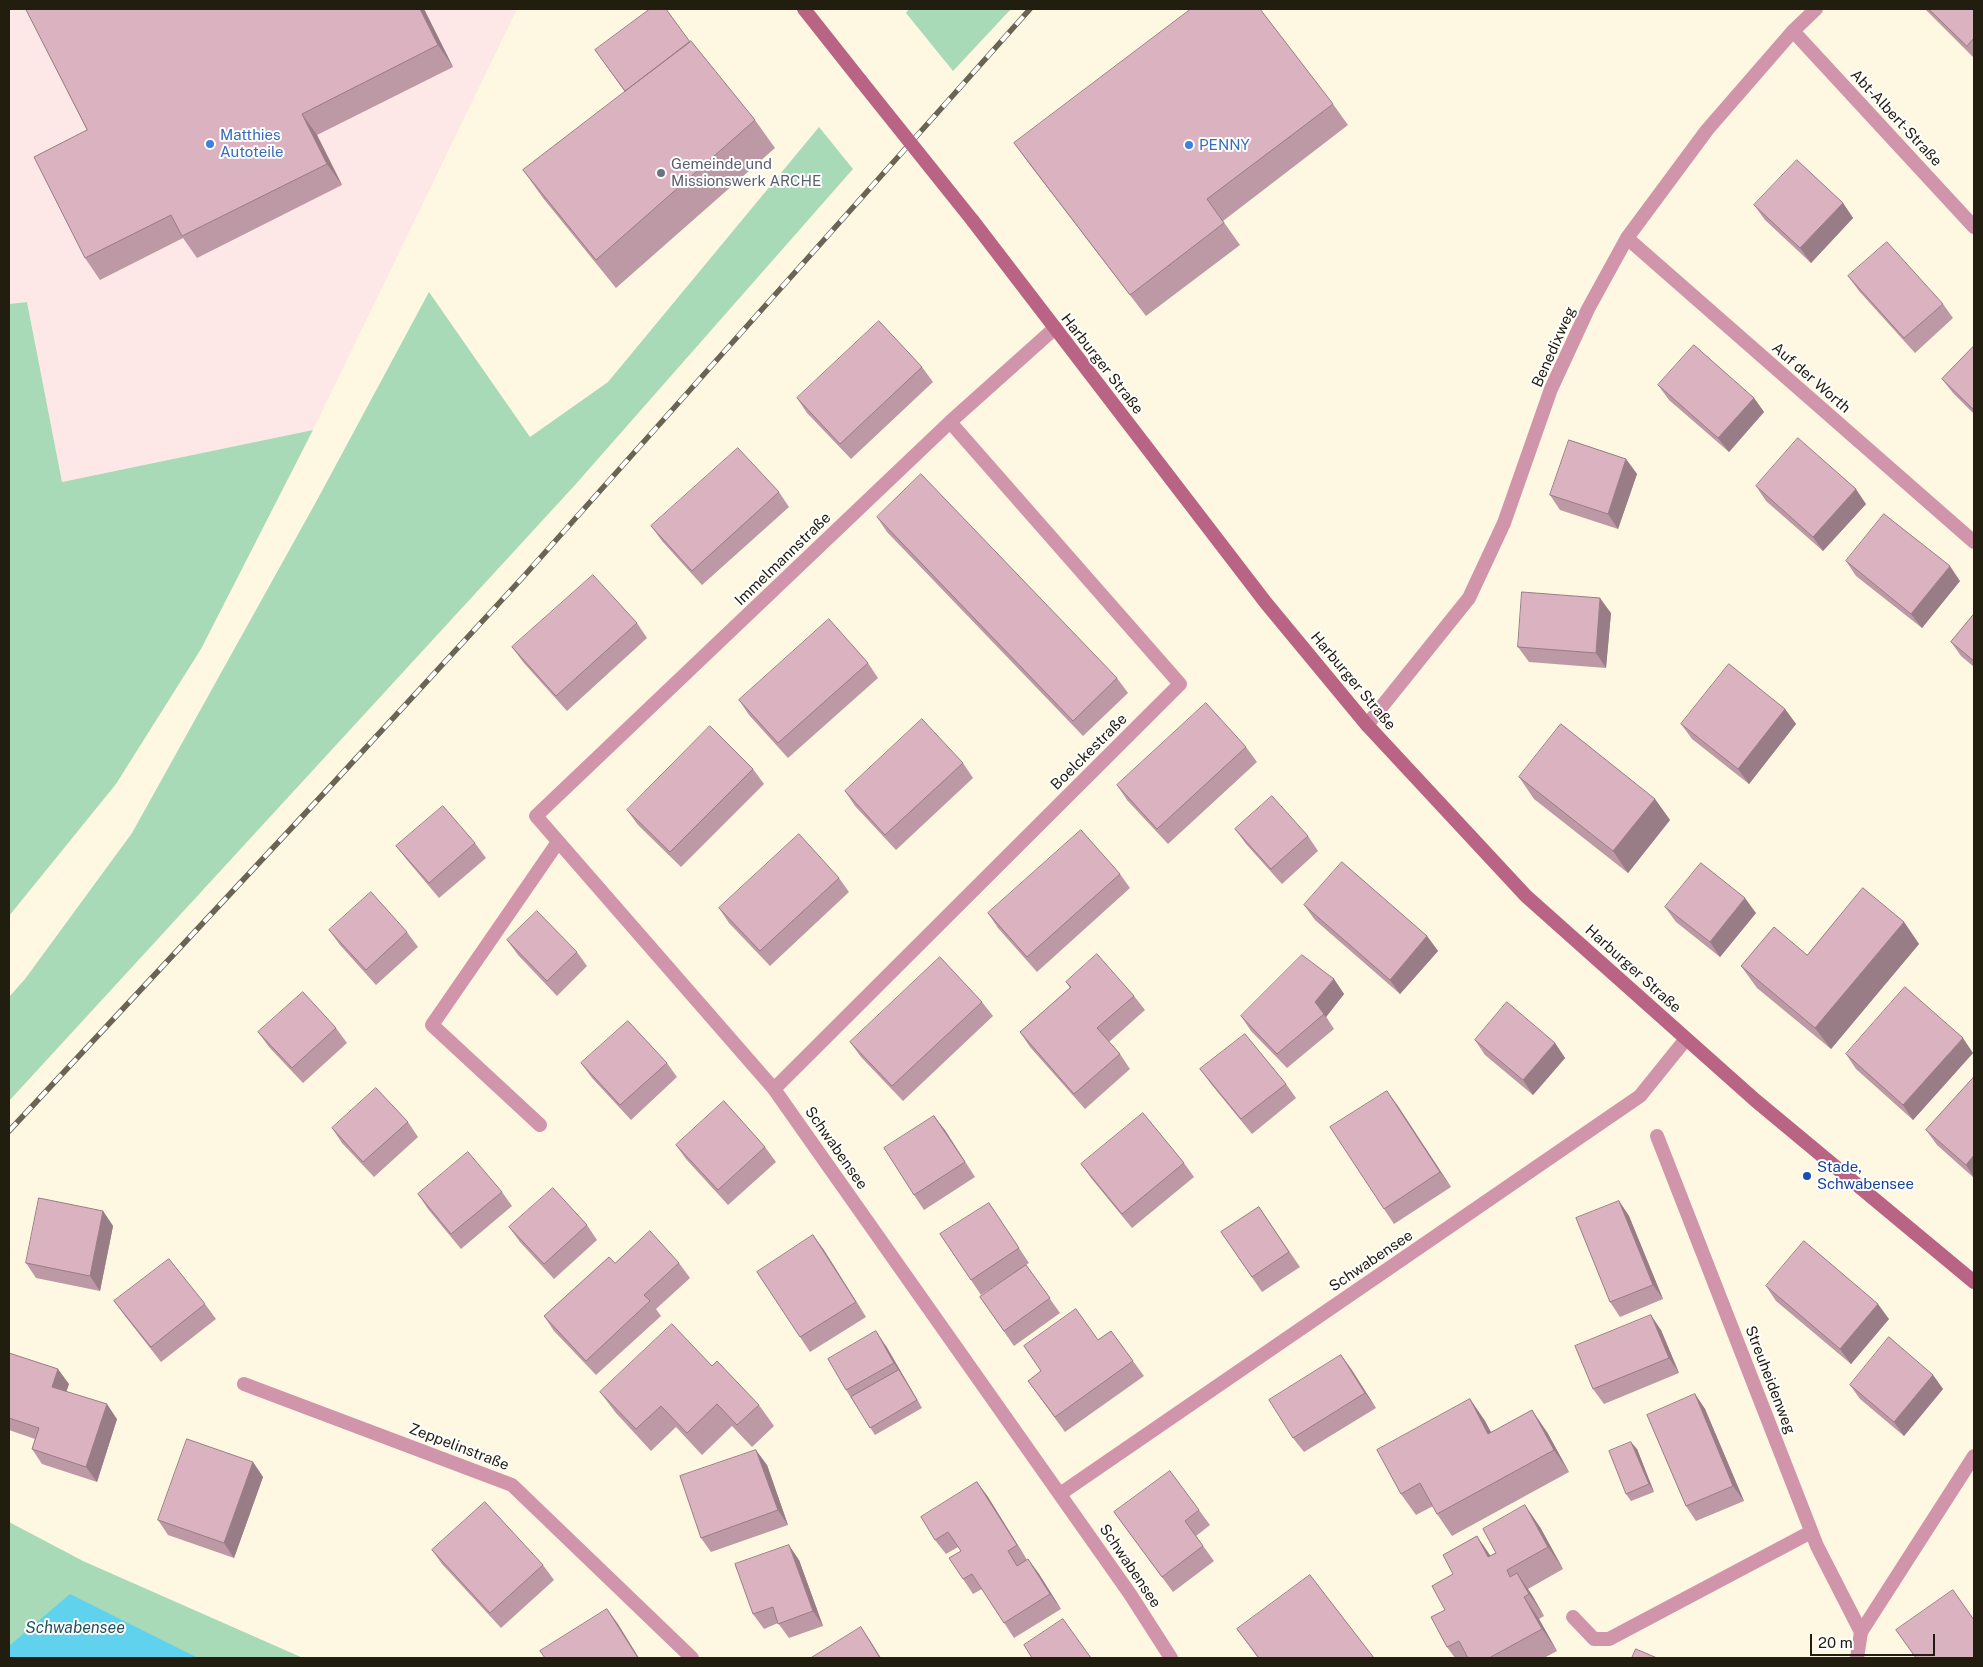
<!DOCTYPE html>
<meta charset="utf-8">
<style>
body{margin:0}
#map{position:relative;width:1983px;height:1667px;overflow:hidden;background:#fef7e1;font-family:"Public Sans",sans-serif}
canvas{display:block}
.frame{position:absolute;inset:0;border:10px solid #211d0f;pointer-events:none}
.scale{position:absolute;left:1810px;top:1634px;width:125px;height:22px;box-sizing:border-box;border:2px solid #211d0f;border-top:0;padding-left:6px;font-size:15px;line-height:18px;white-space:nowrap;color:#211d0f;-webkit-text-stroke:4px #fff;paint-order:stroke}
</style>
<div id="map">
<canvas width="1983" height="1667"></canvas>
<div class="frame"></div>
<div class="scale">20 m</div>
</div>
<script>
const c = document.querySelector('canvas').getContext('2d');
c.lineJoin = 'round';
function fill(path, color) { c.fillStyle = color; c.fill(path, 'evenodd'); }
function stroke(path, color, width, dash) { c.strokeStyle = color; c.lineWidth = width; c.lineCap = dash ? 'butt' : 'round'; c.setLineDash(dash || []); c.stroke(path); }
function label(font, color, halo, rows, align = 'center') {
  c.font = font + ' "Public Sans",sans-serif'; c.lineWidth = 4; c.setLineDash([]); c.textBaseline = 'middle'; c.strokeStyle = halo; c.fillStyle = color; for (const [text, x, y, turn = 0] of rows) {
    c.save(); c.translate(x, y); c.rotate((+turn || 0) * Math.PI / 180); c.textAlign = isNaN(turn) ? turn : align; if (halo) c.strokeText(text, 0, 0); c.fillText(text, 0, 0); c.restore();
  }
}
fill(new Path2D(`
 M 9,9 L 517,9 L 313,430 L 62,482 L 27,302 L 9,304 Z`), '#fde7e7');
fill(new Path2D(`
 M 909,9 L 1011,9 L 953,71 L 906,13 Z
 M 819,127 L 853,169 L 575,485 L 9,1101 L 9,997 L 25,979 L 132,833 L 316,502 L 429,292 L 530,437 L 608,382 Z
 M 27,302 L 62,482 L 313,430 L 201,649 L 116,784 L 9,916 L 9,304 Z
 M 9,1522 L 83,1561 L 303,1658 L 9,1658 Z`), '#a9dab8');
fill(new Path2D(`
 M 70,1594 L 198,1658 L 9,1658 L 9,1646 Z`), '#61d2ed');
stroke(new Path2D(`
 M 540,1125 L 432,1025 L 558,842
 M 1657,1136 L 1817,1546 L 1861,1632
 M 1573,1617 L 1594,1639 L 1609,1639 L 1811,1532`), '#d095aa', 14);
stroke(new Path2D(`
 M 1793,31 L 1974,227
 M 1627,238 L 1974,542
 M 1055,328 L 950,422 L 536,816 L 774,1089 L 1130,1594 L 1171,1658
 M 1367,725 L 1469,598 L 1504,523 L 1551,389 L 1588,309 L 1627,238 L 1707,130 L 1793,31 L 1816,9
 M 774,1089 L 1180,684 L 950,422
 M 244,1384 L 512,1485 L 692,1658
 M 1060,1494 L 1640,1096 L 1686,1039
 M 1857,1658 L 1861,1632 L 1974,1456`), '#d095aa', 14);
stroke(new Path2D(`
 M 804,9 L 861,81
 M 973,221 L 1266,603 L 1367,725 L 1526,896 L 1755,1100 L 1974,1282`), '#b96485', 14);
const rail = new Path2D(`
 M 9,1131 L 326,791 L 524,576 L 1030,9`);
stroke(rail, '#696453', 5.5);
stroke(rail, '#fff', 4, [11]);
stroke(new Path2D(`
 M 861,81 L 973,221`), '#b96485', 14);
fill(new Path2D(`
 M 26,9 L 424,9 L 453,67 L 317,135 L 342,185 L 197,258 L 183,238 L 100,280 L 85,258 L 87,130 Z
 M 1925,9 L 1974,9 L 1974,58 Z
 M 690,42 L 755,120 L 775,148 L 616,288 L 543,198 L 523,170 L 625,92 L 595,50 Z
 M 1333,104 L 1348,125 L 1223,221 L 1240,245 L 1146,316 L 1030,165 L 1014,143 Z
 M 1843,203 L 1853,218 L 1811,263 L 1765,220 L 1754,205 Z
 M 1848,276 L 1943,304 L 1953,318 L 1915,353 L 1859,291 Z
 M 1974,346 L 1974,414 L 1953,393 L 1942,379 Z
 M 922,367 L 933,382 L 851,459 L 807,413 L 797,398 Z
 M 1658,385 L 1754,398 L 1764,412 L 1729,452 L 1669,400 Z
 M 1626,459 L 1637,474 L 1618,529 L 1560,510 L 1550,495 Z
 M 1756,486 L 1866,504 L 1823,551 L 1766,501 Z
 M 779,492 L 789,507 L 702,585 L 662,541 L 651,526 Z
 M 877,517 L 1117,678 L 1128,693 L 1083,736 L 887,532 Z
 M 1846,561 L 1960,581 L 1922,628 L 1856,576 Z
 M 1611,613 L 1606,668 L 1529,662 L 1518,647 Z
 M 1974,614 L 1974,667 L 1961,656 L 1951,642 Z
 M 637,623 L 647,638 L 567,711 L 523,662 L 512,647 Z
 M 868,663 L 878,678 L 788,758 L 749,715 L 739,700 Z
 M 1785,709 L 1796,724 L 1749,784 L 1692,739 L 1681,724 Z
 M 1246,747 L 1257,762 L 1168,844 L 1127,800 L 1117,785 Z
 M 963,763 L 973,778 L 896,850 L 855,806 L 845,791 Z
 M 753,769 L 764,784 L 681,867 L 638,825 L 627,810 Z
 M 1519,777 L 1655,799 L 1670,820 L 1628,873 L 1534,799 Z
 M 1235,829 L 1308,836 L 1318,851 L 1282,884 L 1246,844 Z
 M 475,843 L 486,858 L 439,898 L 407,860 L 396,846 Z
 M 1120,874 L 1130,888 L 1037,972 L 998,928 L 988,913 Z
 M 839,878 L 849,892 L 770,966 L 729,923 L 719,908 Z
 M 1304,905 L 1427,936 L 1438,951 L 1400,994 L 1315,920 Z
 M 1665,907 L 1756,913 L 1720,957 L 1676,922 Z
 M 1904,922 L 1919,944 L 1831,1049 L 1757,988 L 1741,966 L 1807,955 Z
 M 329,930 L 407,932 L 418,947 L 376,985 L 340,945 Z
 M 507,940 L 577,952 L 587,966 L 557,996 L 518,955 Z
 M 1334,979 L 1344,994 L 1326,1017 L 1334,1029 L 1287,1068 L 1251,1031 L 1241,1016 Z
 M 1066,982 L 1134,996 L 1145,1010 L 1109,1042 L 1120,1054 L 1130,1069 L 1085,1109 L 1030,1047 L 1020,1032 L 1070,988 Z
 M 982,1002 L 993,1016 L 903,1101 L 861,1057 L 850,1042 Z
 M 336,1028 L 347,1043 L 303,1083 L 269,1047 L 258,1032 Z
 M 1475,1040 L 1555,1043 L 1565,1058 L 1533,1095 L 1485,1055 Z
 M 1973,1053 L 1913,1120 L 1856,1069 L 1846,1054 Z
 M 581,1063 L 667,1063 L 677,1077 L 631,1120 L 592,1078 Z
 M 1200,1069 L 1286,1084 L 1296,1098 L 1252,1134 L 1211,1084 Z
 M 1974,1077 L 1974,1178 L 1937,1145 L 1926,1130 Z
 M 1387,1091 L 1451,1187 L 1394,1224 L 1384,1209 Z
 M 934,1116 L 975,1177 L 924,1210 L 914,1195 Z
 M 408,1122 L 418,1137 L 374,1177 L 342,1143 L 332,1128 Z
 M 676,1145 L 765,1147 L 776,1162 L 728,1205 L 686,1159 Z
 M 1184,1163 L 1194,1177 L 1132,1228 L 1091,1178 L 1081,1164 Z
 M 502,1192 L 512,1206 L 461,1249 L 428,1209 L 418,1194 Z
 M 1619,1201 L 1629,1216 L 1663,1299 L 1620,1317 L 1610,1302 Z
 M 989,1203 L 1029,1263 L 1026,1265 L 1060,1313 L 1014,1346 L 980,1297 L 1016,1272 L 981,1295 L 971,1280 Z
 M 1259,1207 L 1300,1267 L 1262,1292 L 1221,1232 Z
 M 103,1211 L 113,1226 L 100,1291 L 36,1278 L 26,1263 Z
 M 587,1225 L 597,1240 L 554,1279 L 520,1242 L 509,1227 Z
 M 813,1235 L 866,1317 L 810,1352 L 800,1337 Z
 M 615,1263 L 679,1263 L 690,1278 L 656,1309 L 661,1316 L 596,1375 L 554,1331 L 544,1316 Z
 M 1766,1286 L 1889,1319 L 1851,1364 L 1776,1301 Z
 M 114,1301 L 205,1304 L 216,1319 L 161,1362 L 125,1316 Z
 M 1661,1330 L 1679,1373 L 1604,1404 L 1593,1389 Z
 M 1111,1331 L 1144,1376 L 1065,1432 L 1028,1381 L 1098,1340 Z
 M 886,1346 L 922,1408 L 875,1435 L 846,1390 Z
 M 9,1353 L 69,1384 L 66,1391 L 117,1419 L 97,1482 L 42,1464 L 32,1449 L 35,1439 L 9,1430 Z
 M 1341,1355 L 1376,1408 L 1304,1452 L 1293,1438 Z
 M 712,1366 L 759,1405 L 774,1426 L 752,1447 L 732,1426 L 702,1455 L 676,1427 L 651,1451 L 616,1413 L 600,1392 Z
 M 1933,1375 L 1943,1389 L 1904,1436 L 1860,1399 L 1850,1385 Z
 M 1695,1394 L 1705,1409 L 1744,1501 L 1696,1521 L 1686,1506 Z
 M 1470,1399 L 1485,1421 L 1491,1432 L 1547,1432 L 1569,1472 L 1452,1536 L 1437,1514 L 1433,1506 L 1416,1515 L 1401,1494 Z
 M 1637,1449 L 1654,1492 L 1631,1501 L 1626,1494 Z
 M 253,1462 L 263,1477 L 234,1558 L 168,1535 L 158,1520 Z
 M 767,1465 L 788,1525 L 711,1552 L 701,1538 Z
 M 977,1482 L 988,1497 L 1027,1560 L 1028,1559 L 1039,1574 L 1061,1609 L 1014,1638 L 982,1589 L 973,1594 L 963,1579 L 961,1551 L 958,1547 L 946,1554 L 935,1540 Z
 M 1199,1510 L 1210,1525 L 1196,1536 L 1214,1561 L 1173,1592 L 1114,1512 Z
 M 1540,1527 L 1563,1569 L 1528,1589 L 1532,1595 L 1544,1616 L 1539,1619 L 1557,1651 L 1544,1658 L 1455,1658 L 1447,1647 L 1445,1610 L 1453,1574 L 1490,1556 Z
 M 432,1550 L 543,1565 L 554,1580 L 501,1628 L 442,1564 Z
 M 799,1560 L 823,1626 L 789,1638 L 778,1623 L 764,1629 L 753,1614 Z
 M 1237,1629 L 1374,1658 L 1258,1658 Z`), '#bc99a4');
fill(new Path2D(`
 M 420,9 L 424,9 L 453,67 L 438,45 Z
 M 302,114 L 317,135 L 342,185 L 327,164 Z
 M 1843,203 L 1853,218 L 1811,263 L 1800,248 Z
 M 1754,398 L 1764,412 L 1729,452 L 1718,438 Z
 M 1626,459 L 1637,474 L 1618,529 L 1608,514 Z
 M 1856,489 L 1866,504 L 1823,551 L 1813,537 Z
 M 1950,566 L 1960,581 L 1922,628 L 1911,614 Z
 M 1600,598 L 1611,613 L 1606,668 L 1596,653 Z
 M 1785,709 L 1796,724 L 1749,784 L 1738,769 Z
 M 1655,799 L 1670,820 L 1628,873 L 1613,851 Z
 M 1745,898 L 1756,913 L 1720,957 L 1710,942 Z
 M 1904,922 L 1919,944 L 1831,1049 L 1815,1028 Z
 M 1427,936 L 1438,951 L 1400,994 L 1390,980 Z
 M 1334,979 L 1344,994 L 1326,1017 L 1334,1029 L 1315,1002 Z
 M 1963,1038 L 1973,1053 L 1913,1120 L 1903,1105 Z
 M 1555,1043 L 1565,1058 L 1533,1095 L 1523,1080 Z
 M 1387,1091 L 1398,1106 L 1451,1187 L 1440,1172 Z
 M 934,1116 L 945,1130 L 975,1177 L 965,1162 Z
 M 1974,1155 L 1974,1177 L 1966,1165 Z
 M 1619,1201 L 1629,1216 L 1663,1299 L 1653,1285 Z
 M 103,1211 L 113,1226 L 100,1291 L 90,1276 Z
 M 813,1235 L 824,1250 L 866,1317 L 856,1302 Z
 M 1878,1304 L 1889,1319 L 1851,1364 L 1840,1349 Z
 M 1651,1315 L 1661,1330 L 1679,1373 L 1669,1358 Z
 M 876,1331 L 886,1346 L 922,1408 L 894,1363 Z
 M 1341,1355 L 1352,1370 L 1376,1408 L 1365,1393 Z
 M 58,1369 L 69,1384 L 63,1402 L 52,1387 Z
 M 1933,1375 L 1943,1389 L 1904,1436 L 1894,1422 Z
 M 1695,1394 L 1705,1409 L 1744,1501 L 1733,1486 Z
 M 1470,1399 L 1485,1421 L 1503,1455 L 1488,1434 Z
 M 107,1404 L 117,1419 L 97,1482 L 86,1467 Z
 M 1532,1410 L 1547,1432 L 1569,1472 L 1554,1450 Z
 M 1631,1442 L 1637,1449 L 1654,1492 L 1649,1484 Z
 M 756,1450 L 767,1465 L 788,1525 L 778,1510 Z
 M 253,1462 L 263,1477 L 234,1558 L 224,1543 Z
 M 977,1482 L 988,1497 L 1027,1560 L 1017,1545 Z
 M 1525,1505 L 1540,1527 L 1563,1569 L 1548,1547 Z
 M 1477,1536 L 1492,1558 L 1488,1557 Z
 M 789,1545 L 799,1560 L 823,1626 L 813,1611 Z
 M 1028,1559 L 1039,1574 L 1061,1609 L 1050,1594 Z
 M 1517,1573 L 1532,1595 L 1544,1616 L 1529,1594 Z
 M 1524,1597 L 1539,1619 L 1557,1651 L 1542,1629 Z
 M 607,1609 L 618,1624 L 639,1658 L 638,1658 Z
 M 861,1627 L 871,1642 L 881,1658 L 880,1658 Z`), '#997d86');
const building = new Path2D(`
 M 26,9 L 420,9 L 438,45 L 302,114 L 327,164 L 182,236 L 171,215 L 85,258 L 34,157 L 87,130 Z
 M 650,9 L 666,9 L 690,42 L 625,91 L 595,50 Z
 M 1191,9 L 1260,9 L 1333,104 L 1207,199 L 1224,223 L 1130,295 L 1014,143 Z
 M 1929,9 L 1974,9 L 1974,38 L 1967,46 Z
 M 691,41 L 755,120 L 596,260 L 523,170 Z
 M 1797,160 L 1843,203 L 1800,248 L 1754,205 Z
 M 1887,242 L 1943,304 L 1904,338 L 1848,276 Z
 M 879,321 L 922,367 L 840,444 L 797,398 Z
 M 1694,345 L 1754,398 L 1718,438 L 1658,385 Z
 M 1974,346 L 1974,410 L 1942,379 Z
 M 1798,438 L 1856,489 L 1813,537 L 1756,486 Z
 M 1569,440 L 1626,459 L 1608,514 L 1550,495 Z
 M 738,448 L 779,492 L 692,571 L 651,526 Z
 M 921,474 L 1117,678 L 1073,721 L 877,517 Z
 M 1884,514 L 1950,566 L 1911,614 L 1846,561 Z
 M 593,575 L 637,623 L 556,696 L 512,647 Z
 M 1522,592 L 1600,598 L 1596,653 L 1518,647 Z
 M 1974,614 L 1974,661 L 1951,642 Z
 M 829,619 L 868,663 L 778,743 L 739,700 Z
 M 1729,664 L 1785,709 L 1738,769 L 1681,724 Z
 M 1206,703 L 1246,747 L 1157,829 L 1117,785 Z
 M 922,719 L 963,763 L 885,835 L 845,791 Z
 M 1561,724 L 1655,799 L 1613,851 L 1519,777 Z
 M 710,726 L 753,769 L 670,852 L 627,810 Z
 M 1272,796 L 1308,836 L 1271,869 L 1235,829 Z
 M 443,806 L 475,843 L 429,883 L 396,846 Z
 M 1081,830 L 1120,874 L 1027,957 L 988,913 Z
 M 799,834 L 839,878 L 760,951 L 719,908 Z
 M 1342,862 L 1427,936 L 1390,980 L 1304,905 Z
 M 1701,863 L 1745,898 L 1710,942 L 1665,907 Z
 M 1863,888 L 1904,922 L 1815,1028 L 1741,966 L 1774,927 L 1807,955 Z
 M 371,892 L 407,932 L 366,970 L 329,930 Z
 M 537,911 L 577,952 L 547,981 L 507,940 Z
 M 1097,954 L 1134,996 L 1097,1028 L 1120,1054 L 1074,1094 L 1020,1032 L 1071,987 L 1066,982 Z
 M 1302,955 L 1334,979 L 1315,1002 L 1324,1014 L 1277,1054 L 1241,1016 Z
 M 940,957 L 982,1002 L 892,1086 L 850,1042 Z
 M 1905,987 L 1963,1038 L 1903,1105 L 1846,1054 Z
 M 303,992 L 336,1028 L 292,1068 L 258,1032 Z
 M 1507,1002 L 1555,1043 L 1523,1080 L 1475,1040 Z
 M 628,1021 L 667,1063 L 620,1105 L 581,1063 Z
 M 1245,1034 L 1286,1084 L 1241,1119 L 1200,1069 Z
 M 1974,1077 L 1974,1155 L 1966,1165 L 1926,1130 Z
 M 376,1088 L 408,1122 L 363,1162 L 332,1128 Z
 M 1387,1091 L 1440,1172 L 1384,1209 L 1330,1127 Z
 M 724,1101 L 765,1147 L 718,1190 L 676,1145 Z
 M 1143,1113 L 1184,1163 L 1122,1214 L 1081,1164 Z
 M 934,1116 L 965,1162 L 914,1195 L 884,1148 Z
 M 468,1152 L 502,1192 L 451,1234 L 418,1194 Z
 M 553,1188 L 587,1225 L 544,1264 L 509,1227 Z
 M 39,1198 L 103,1211 L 90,1276 L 26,1263 Z
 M 1619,1201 L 1653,1285 L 1610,1302 L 1576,1218 Z
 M 989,1203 L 1019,1248 L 971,1280 L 940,1234 Z
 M 1259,1207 L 1289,1252 L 1252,1277 L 1221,1232 Z
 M 650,1231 L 679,1263 L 644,1295 L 650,1301 L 586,1361 L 544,1316 L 609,1257 L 615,1263 Z
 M 813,1235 L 856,1302 L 800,1337 L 757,1272 Z
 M 1804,1241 L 1878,1304 L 1840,1349 L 1766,1286 Z
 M 169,1259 L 205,1304 L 151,1347 L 114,1301 Z
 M 1026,1265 L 1050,1298 L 1004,1331 L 980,1297 Z
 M 1076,1309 L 1098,1340 L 1111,1331 L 1133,1361 L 1055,1417 L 1028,1381 L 1041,1371 L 1024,1346 Z
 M 1651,1315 L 1669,1358 L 1593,1389 L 1575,1346 Z
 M 672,1324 L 712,1366 L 717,1361 L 759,1405 L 737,1425 L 717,1404 L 687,1433 L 661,1406 L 636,1429 L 600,1392 Z
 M 876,1331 L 894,1363 L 846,1390 L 828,1359 Z
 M 1889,1337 L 1933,1375 L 1894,1422 L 1850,1385 Z
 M 9,1353 L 58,1369 L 52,1387 L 107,1404 L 86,1467 L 32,1449 L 39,1428 L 9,1418 Z
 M 1341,1355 L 1365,1393 L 1293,1438 L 1269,1400 Z
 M 899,1370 L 917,1400 L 870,1428 L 851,1397 Z
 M 1695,1394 L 1733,1486 L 1686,1506 L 1647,1415 Z
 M 1470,1399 L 1488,1434 L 1532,1410 L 1554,1450 L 1437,1514 L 1420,1483 L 1401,1494 L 1377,1450 Z
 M 187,1439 L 253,1462 L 224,1543 L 158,1520 Z
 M 1631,1442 L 1649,1484 L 1626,1494 L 1609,1451 Z
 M 756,1450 L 778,1510 L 701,1538 L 680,1476 Z
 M 1170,1471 L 1199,1510 L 1185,1521 L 1203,1546 L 1162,1577 L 1114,1512 Z
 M 977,1482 L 1017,1545 L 1008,1551 L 1017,1566 L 1028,1559 L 1050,1594 L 1004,1623 L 972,1574 L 963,1579 L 949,1558 L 961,1551 L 948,1532 L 935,1540 L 921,1517 Z
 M 485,1502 L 543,1565 L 490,1613 L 432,1550 Z
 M 1525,1505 L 1548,1547 L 1507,1570 L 1510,1577 L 1517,1573 L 1529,1594 L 1524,1597 L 1542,1629 L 1489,1658 L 1468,1658 L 1459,1641 L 1447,1647 L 1431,1617 L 1445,1610 L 1432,1586 L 1453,1574 L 1443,1555 L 1477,1536 L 1488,1557 L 1496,1553 L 1483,1529 Z
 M 789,1545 L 813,1611 L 778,1624 L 773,1607 L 753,1614 L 735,1564 Z
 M 1310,1575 L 1374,1658 L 1259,1658 L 1237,1629 Z
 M 1953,1590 L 1974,1620 L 1974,1658 L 1916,1658 L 1896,1630 Z
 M 607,1609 L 638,1658 L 545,1658 L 540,1651 Z
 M 1063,1619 L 1091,1658 L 1032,1658 L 1024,1645 Z
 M 861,1627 L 880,1658 L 811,1658 Z
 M 1636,1649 L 1657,1658 L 1632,1658 Z`);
fill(building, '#dbb2bf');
stroke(building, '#997d86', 1);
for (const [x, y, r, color] of [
 [210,144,5,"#3f7fe0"],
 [1189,145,5,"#3f7fe0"],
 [661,173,5,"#6b7280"],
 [1807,1176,5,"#1a4fb4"]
]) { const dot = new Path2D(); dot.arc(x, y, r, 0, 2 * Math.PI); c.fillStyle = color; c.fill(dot); stroke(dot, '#fff', 2); }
label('15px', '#211d0f', '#fff', [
 ["Abt-Albert-Straße",1896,118,47],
 ["Benedixweg",1554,347,-66],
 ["Harburger Straße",1102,364,52],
 ["Auf der Worth",1811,378,41],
 ["Immelmannstraße",783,559,-44],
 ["Harburger Straße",1353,681,50],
 ["Boelckestraße",1089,752,-45],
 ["Harburger Straße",1633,969,42],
 ["Schwabensee",836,1148,55],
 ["Schwabensee",1371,1261,-34],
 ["Streuheidenweg",1770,1380,69],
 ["Zeppelinstraße",459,1447,21],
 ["Schwabensee",1130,1566,56]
]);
label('15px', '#366cbe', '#fff', [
 ["Matthies",220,135],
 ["Autoteile",220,152],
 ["PENNY",1199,145]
], 'left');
label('15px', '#5b616d', '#fff', [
 ["Gemeinde und",671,164],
 ["Missionswerk ARCHE",671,181]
], 'left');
label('15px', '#164399', '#fff', [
 ["Stade,",1817,1167],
 ["Schwabensee",1817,1184]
], 'left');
label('italic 16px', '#22535f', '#fff', [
 ["Schwabensee",75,1628]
]);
</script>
